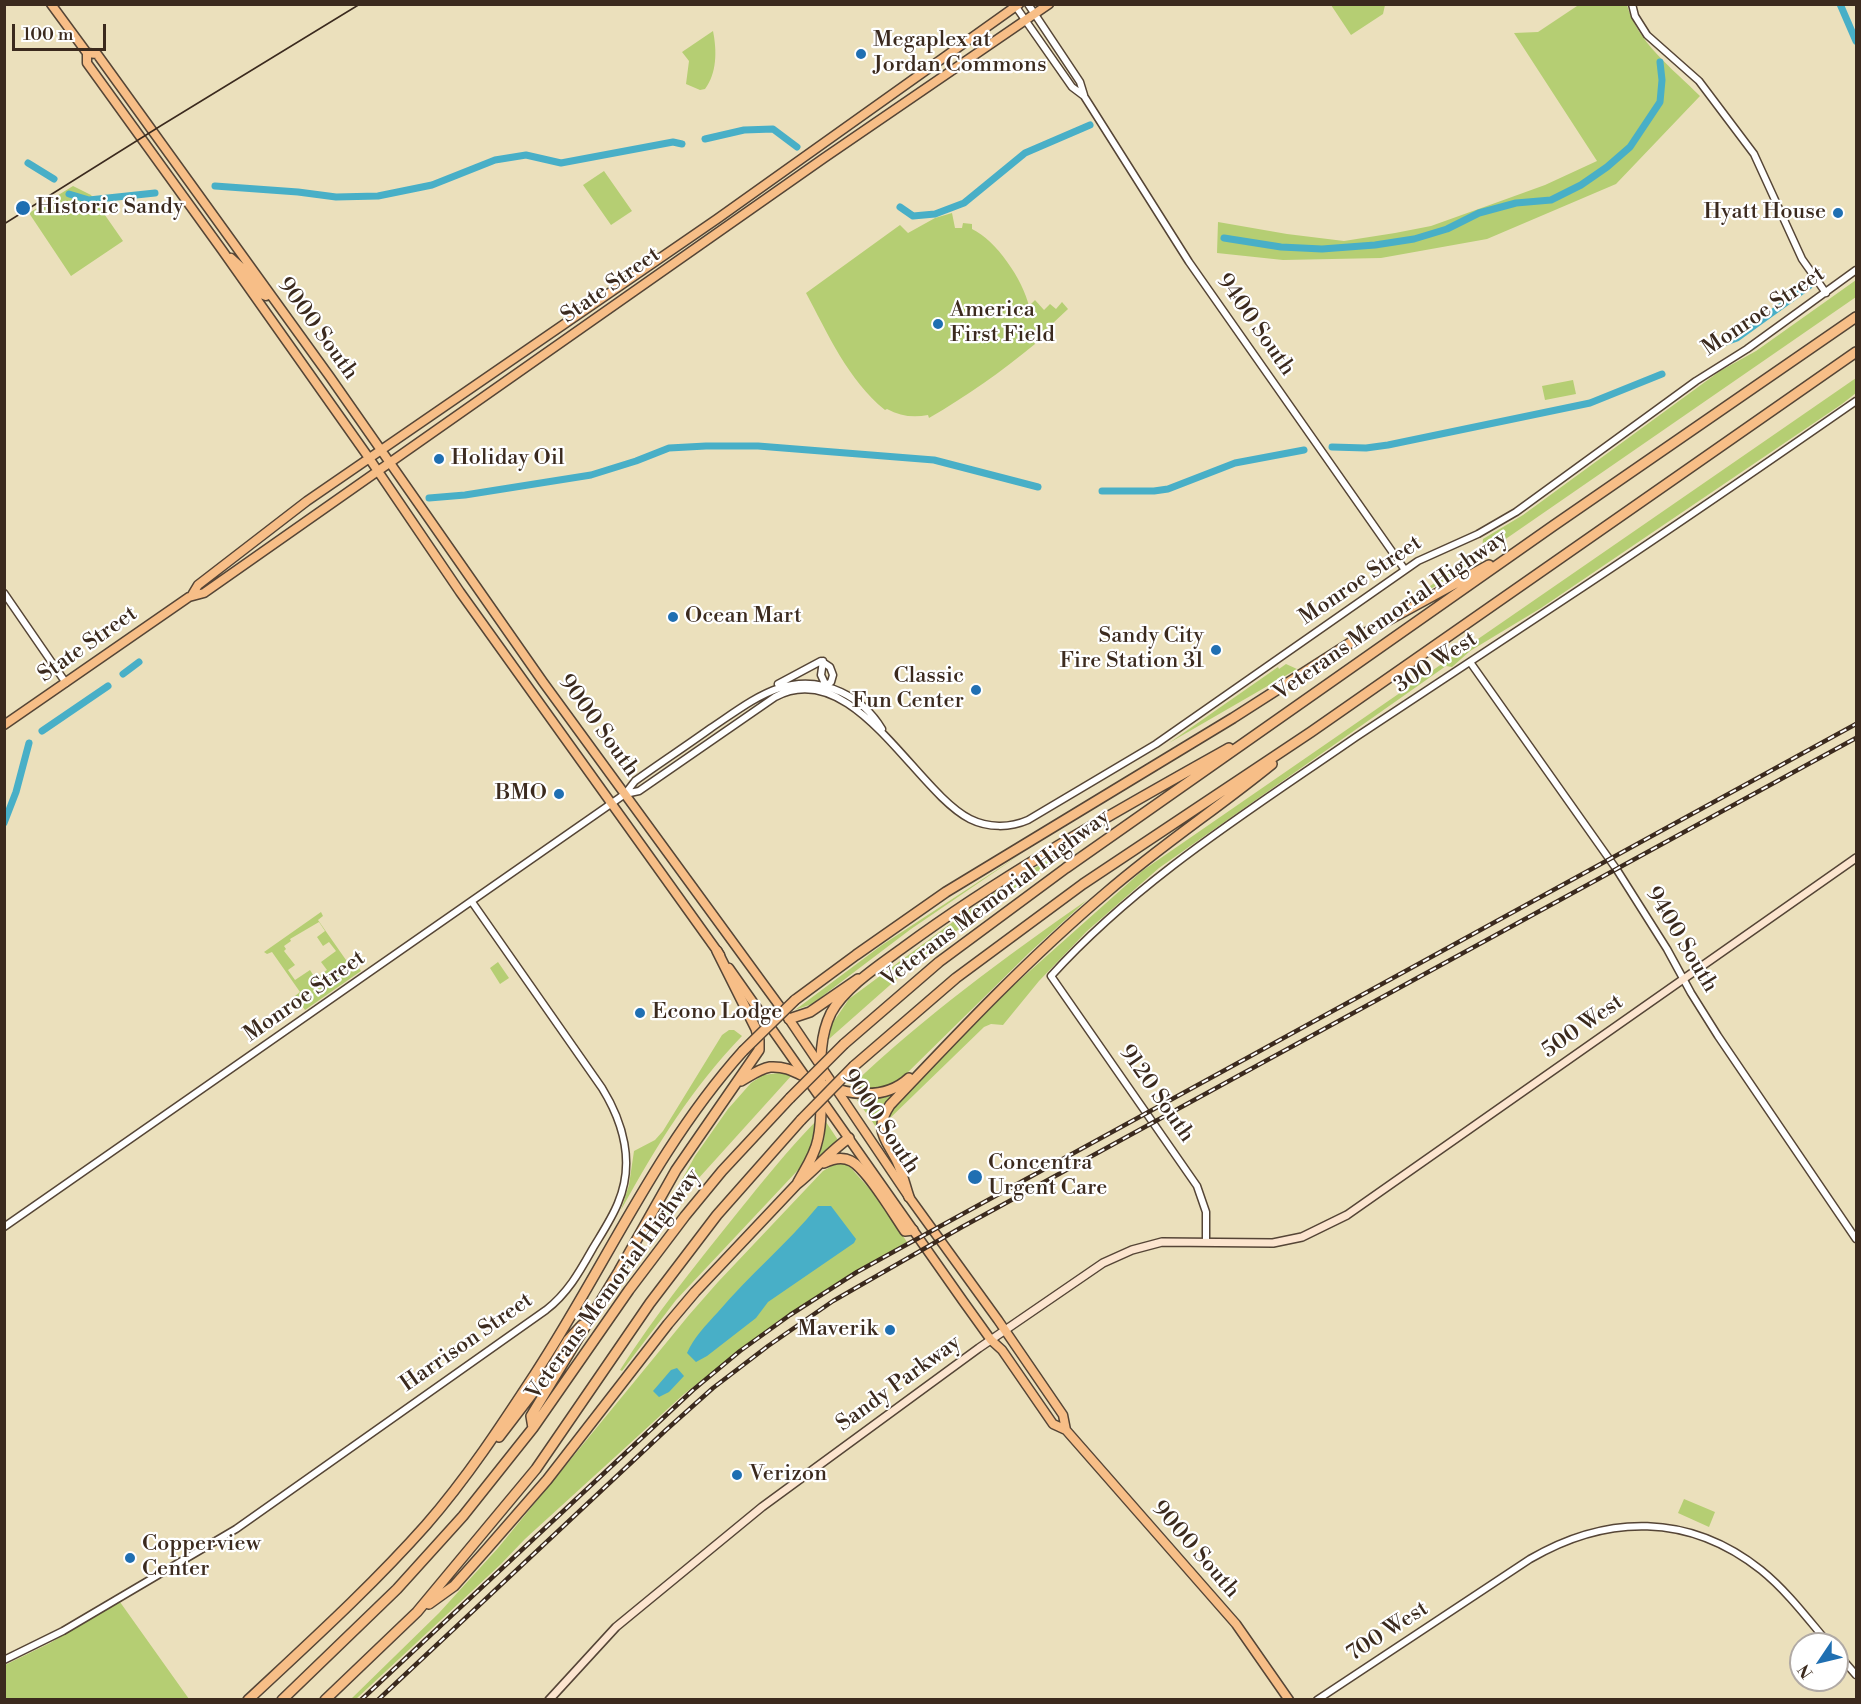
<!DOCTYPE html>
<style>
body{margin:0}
#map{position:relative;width:1861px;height:1704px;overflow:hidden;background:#ebe0bc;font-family:"Libre Bodoni",serif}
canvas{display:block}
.frame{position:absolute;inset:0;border:6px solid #3b2a1e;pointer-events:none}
.north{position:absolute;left:1789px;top:1632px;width:60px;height:60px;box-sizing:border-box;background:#fff;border:2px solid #b1aaa5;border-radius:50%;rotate:235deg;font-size:16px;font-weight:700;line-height:24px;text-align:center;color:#3b2a1e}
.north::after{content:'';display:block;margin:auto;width:21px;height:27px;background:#1f6fb2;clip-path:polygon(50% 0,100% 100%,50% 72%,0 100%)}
.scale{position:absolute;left:12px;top:24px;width:94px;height:27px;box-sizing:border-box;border:3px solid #3b2a1e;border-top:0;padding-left:8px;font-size:18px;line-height:21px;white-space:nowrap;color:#3b2a1e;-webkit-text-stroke:4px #fff;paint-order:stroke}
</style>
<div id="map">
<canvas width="1861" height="1704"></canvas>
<div class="frame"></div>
<div class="north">N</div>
<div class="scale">100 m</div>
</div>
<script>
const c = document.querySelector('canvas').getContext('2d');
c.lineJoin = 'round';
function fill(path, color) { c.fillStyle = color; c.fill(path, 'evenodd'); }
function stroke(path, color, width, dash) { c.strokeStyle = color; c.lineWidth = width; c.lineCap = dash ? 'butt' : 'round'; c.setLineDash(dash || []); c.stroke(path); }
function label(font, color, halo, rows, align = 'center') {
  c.font = font + ' "Libre Bodoni",serif'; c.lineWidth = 4.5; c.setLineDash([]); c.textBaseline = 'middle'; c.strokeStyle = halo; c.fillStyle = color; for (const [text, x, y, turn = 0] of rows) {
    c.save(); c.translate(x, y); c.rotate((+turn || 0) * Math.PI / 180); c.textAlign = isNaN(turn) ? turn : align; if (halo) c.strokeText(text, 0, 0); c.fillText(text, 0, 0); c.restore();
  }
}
fill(new Path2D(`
 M 1580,4 L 1627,5 C 1637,42 1673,69 1700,96 L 1616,184 L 1487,239 L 1381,258 L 1283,260 L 1217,253 L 1218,222 L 1287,234 L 1344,241 L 1395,233 L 1431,226 L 1498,202 L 1545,185 L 1597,161 L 1514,33 L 1538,32 Z
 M 1331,5 L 1385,5 L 1383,14 L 1351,35 Z
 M 713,31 C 717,51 717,73 705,89 L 700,90 L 686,84 L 689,61 L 682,52 Z
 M 604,171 L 632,211 L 611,225 L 583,185 Z
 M 73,186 L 91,195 L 123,241 L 71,276 L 29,213 Z
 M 952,213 L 955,228 L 962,228 L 963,223 L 972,224 L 972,229 C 996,240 1023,280 1029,306 L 1035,300 L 1044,310 L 1050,304 L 1056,309 L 1062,302 L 1068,309 L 1036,339 L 1034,342 L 1035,344 C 1001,372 967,396 929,418 L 928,415 C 913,418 900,416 887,409 L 885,410 C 848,380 828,334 806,293 L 900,225 L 908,233 L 935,218 Z
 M 1856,280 L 1856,297 L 1455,574 L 1411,601 L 1410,600 L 1479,552 L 1482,549 L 1483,539 L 1523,515 L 1720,371 L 1756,351 Z
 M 1856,378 L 1856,393 L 1842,404 L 1541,608 L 1470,651 L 1452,667 L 1446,666 L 1159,868 L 1087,931 L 1039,981 L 1003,1025 L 991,1024 L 984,1027 L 885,1123 L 891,1109 L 1013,986 L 1142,871 Z
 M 1573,380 L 1576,394 L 1545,400 L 1542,386 Z
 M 1286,664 L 1297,669 L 1169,743 L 1278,667 L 1279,669 Z
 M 1077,843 L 948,937 L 907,970 L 829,1039 L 832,1024 L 849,999 L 965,913 L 1011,882 Z
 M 1021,854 L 911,929 L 812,1004 L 795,1010 L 882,945 Z
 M 1087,900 L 1030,952 L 901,1079 C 885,1089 869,1091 851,1086 C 924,1017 1005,957 1087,900 Z
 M 321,912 L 323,916 L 318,920 L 346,960 L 352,957 L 361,971 L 305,1010 L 295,996 L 300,992 L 272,952 L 267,954 L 264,952 ZM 319,922 L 325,931 L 317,937 L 323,946 L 329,942 L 336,951 L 321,962 L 327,970 L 315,978 L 310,970 L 295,980 L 288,970 L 295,965 L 284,951 L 286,949 L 284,946 L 291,941 L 290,939 Z
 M 498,962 L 509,978 L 500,984 L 490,968 Z
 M 729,1030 L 734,1030 L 742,1036 C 691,1089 657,1145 621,1210 L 629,1185 L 634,1151 L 655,1140 L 663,1131 L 722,1035 Z
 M 779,1073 L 792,1075 L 688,1190 L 654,1233 L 653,1232 L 695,1156 L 728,1109 L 751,1083 L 763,1075 Z
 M 895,1093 L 879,1114 L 876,1127 L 857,1100 L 883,1098 Z
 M 816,1121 C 814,1139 809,1154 799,1169 L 676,1300 L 622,1371 L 620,1370 C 655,1315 697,1263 738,1212 C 763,1181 788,1150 816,1121 Z
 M 826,1122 L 838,1140 L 816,1163 L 824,1140 Z
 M 837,1163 L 846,1164 L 850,1167 L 875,1195 L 907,1242 L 830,1287 L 778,1321 L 684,1394 L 525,1539 L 501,1564 L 356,1699 L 350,1700 L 439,1613 L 498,1548 L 689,1315 L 718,1282 L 823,1171 Z
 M 1684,1499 L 1715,1512 L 1709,1527 L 1678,1513 Z
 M 120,1602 L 189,1699 L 5,1699 L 5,1665 L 50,1643 Z`), '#b5ce73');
fill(new Path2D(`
 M 818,1206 L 831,1206 L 856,1239 L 854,1243 L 768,1302 L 756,1318 L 707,1356 L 696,1362 L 687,1353 C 694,1337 706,1325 718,1312 C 749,1275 787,1244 818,1206 Z
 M 677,1368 L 684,1376 L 669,1392 L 659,1397 L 653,1391 L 671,1370 Z`), '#48afc7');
stroke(new Path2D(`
 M 1840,4 L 1856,41
 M 705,139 L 744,130 L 773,129 L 797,147
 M 28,163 L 54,179
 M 215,186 L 298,192 L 336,197 L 378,196 L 432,185 L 495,160 L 526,155 L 561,163 L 673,142 L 682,144
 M 69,194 L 89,200 L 155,193
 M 900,207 L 913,216 L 935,214 L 964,203 L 1025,153 L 1090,125
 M 1224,238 L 1281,247 L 1322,249 L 1375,245 L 1414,239 L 1447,229 L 1479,213 L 1516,203 L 1551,200 L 1581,185 L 1607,167 L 1630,147 L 1660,102 L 1662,80 L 1660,62
 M 1723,343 L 1737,338 L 1809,286
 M 1332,447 L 1366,448 L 1388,445 L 1590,403 L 1662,374
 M 1102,491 L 1154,491 L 1168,489 L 1235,463 L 1304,450
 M 429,498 L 465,495 L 591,475 L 636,461 L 669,448 L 706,446 L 758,446 L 934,460 L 1038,487
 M 123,674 L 139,662
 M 42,731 L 108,686
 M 4,823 L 16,792 L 29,743`), '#48afc7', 7);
const tertiary = new Path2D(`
 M 1014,4 L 1072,87 L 1084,96 L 1091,107 L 1189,262 L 1405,570
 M 1028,4 L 1080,82 L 1084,95
 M 1632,4 L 1635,16 L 1647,35 L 1699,81 L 1754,154 L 1802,259 L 1826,293
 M 4,593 L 66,683
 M 823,661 L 821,675 L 827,688
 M 1470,662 L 1617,870 L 1667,949 L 1691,993 L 1718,1036 L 1856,1239
 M 778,684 L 821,661 L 830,667 L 833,675 L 831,682 L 823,687
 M 625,794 L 639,791 L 775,697 C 853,655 915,791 970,819 C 988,828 1010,828 1028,820 L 1156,744 L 1418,561 L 1478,534 L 1516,512 L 1696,381 L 1747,349 L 1856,270
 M 4,1227 L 625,794 L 635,781 C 660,763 686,746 711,728 C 753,700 790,668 841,692 C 858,700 873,714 882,729
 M 1206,1241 L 1206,1212 L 1197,1186 L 1051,976 C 1139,879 1249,811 1356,737 C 1426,690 1498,644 1568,597 C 1665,533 1761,467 1856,401
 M 1837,1653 L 1856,1675
 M 4,1660 L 63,1631 L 236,1529 L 546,1310 C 568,1293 580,1271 593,1248 C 602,1233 612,1218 618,1203 C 635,1163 623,1122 602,1088 L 472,902
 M 1317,1700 L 1530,1559 C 1607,1514 1689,1513 1761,1570 C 1787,1591 1808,1619 1829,1644`);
const secondary = new Path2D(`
 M 549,1700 L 616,1627 L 762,1507 L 979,1348 L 1103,1263 L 1132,1250 L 1162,1242 L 1273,1243 L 1302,1237 L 1347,1215 L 1856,858`);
const primary = new Path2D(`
 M 51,4 L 87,53 L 87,63 L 222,250 L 369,458 L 460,592 L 720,955
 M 87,53 L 97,54 L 330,377 L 543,682 L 789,1019 L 909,1197 L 998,1320 L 1063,1415 L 1066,1430
 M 231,258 L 242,268 L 261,294 L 266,296 L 270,294
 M 192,595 L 198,585 L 307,501 L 717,219 L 1019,4
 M 4,725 L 189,597 L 204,593 L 824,158 L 1049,4
 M 729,968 L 963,1301 L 991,1340 L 1002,1350 L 1053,1424 L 1066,1430 L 1236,1624 L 1289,1700`);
const motorway = new Path2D(`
 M 795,1000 L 856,955 L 946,892 L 1233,718 L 1372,629 L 1489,565
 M 789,1019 L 810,1012 L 858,979
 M 844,1044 L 939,962 L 1066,868 L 1553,526 L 1856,317
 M 854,1066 L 956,978 L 1083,884 L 1311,732 L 1856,352
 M 741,1081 C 750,1076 759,1069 770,1067 C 784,1066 793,1071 805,1077 C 837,1092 880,1105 909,1078
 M 824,1163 C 832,1159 842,1156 851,1161 C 867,1169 894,1215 905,1231 L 913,1230
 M 797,1184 C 805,1169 815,1155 818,1139 C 827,1098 812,1051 831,1013 C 845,987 881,964 904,947 C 1006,872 1119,810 1229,748
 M 909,1197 C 905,1185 902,1172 897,1161 C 886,1139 873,1130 890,1105 C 961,1030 1028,959 1107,892 C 1160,846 1218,808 1272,764
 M 533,1428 L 531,1416 L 619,1271 L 676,1170 L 759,1050 L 759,1040 L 756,1029 L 717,951
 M 499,1437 L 548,1373 L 568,1340 L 582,1325
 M 429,1604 L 454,1586 L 486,1550 L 547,1480 L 668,1324 L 695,1292 L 797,1184 C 816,1169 830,1151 849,1138
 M 248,1700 C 309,1643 371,1587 426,1525 C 467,1478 501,1426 535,1374 C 605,1267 656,1148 743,1051
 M 282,1700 L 397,1589 L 463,1516 L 533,1428 L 629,1290 L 685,1216 L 722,1171 L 790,1098
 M 325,1700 L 417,1612 L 536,1469 L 650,1303 L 717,1215 L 801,1120`);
stroke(tertiary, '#554536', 9);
stroke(secondary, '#554536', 10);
stroke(primary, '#554536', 11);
stroke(motorway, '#554536', 12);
stroke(tertiary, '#fff', 6);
stroke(secondary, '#fce5cf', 7);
stroke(primary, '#f7be87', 8);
stroke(motorway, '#f7be87', 9);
stroke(new Path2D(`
 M 4,224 L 162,125 L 360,4`), '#3b2a1e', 1.5);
const rail = new Path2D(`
 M 361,1700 L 693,1390 L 740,1351 L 790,1315 L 857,1272 L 895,1251 L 1856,724
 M 378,1700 L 666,1430 L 713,1388 L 768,1346 L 833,1301 L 962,1227 L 1856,738`);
stroke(rail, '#3b2a1e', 4.5);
stroke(rail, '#fff', 2, [7]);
const motorwayBridge = new Path2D(`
 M 743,1051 L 795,1000
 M 790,1098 L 844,1044
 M 801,1120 L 854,1066`);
stroke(motorwayBridge, '#554536', 12, []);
stroke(motorwayBridge, '#f7be87', 9);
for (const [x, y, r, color] of [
 [861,54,6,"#1f6fb2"],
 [23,208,8,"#1f6fb2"],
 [1838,213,6,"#1f6fb2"],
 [938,324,6,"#1f6fb2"],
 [439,459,6,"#1f6fb2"],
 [673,617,6,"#1f6fb2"],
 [1216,650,6,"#1f6fb2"],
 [976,690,6,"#1f6fb2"],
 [559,794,6,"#1f6fb2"],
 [640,1013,6,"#1f6fb2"],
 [975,1177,8,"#1f6fb2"],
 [890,1330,6,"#1f6fb2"],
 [737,1475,6,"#1f6fb2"],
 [130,1558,6,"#1f6fb2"]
]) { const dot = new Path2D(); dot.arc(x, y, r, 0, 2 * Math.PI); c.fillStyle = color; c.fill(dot); stroke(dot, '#fff', 2); }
label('22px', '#3b2a1e', '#fff', [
 ["Megaplex at",873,41],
 ["Jordan Commons",873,66],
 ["Historic Sandy",36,208],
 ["Hyatt House",1826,213,"right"],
 ["America",950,311],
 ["First Field",950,336],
 ["Holiday Oil",451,459],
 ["Ocean Mart",685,617],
 ["Sandy City",1204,637,"right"],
 ["Fire Station 31",1204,662,"right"],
 ["Classic",964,677,"right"],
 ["Fun Center",964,702,"right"],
 ["BMO",547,794,"right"],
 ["Econo Lodge",652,1013],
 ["Concentra",988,1164],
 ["Urgent Care",988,1189],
 ["Maverik",878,1330,"right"],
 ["Verizon",749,1475],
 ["Copperview",142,1545],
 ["Center",142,1570]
], 'left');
label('22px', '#3b2a1e', '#fff', [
 ["State Street",611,286,-35],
 ["Monroe Street",1764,312,-34],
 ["9400 South",1255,325,55],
 ["9000 South",317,329,54],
 ["Monroe Street",1361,581,-34],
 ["Veterans Memorial Highway",1391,616,-35],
 ["State Street",88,645,-35],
 ["300 West",1436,663,-33],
 ["9000 South",598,726,54],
 ["Veterans Memorial Highway",996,899,-37],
 ["9400 South",1681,940,59],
 ["Monroe Street",305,997,-35],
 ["500 West",1583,1027,-35],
 ["9120 South",1156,1094,55],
 ["9000 South",880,1122,56],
 ["Veterans Memorial Highway",614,1285,-54],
 ["Harrison Street",467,1343,-35],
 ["Sandy Parkway",899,1384,-36],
 ["9000 South",1195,1550,49],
 ["700 West",1388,1632,-33]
]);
</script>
